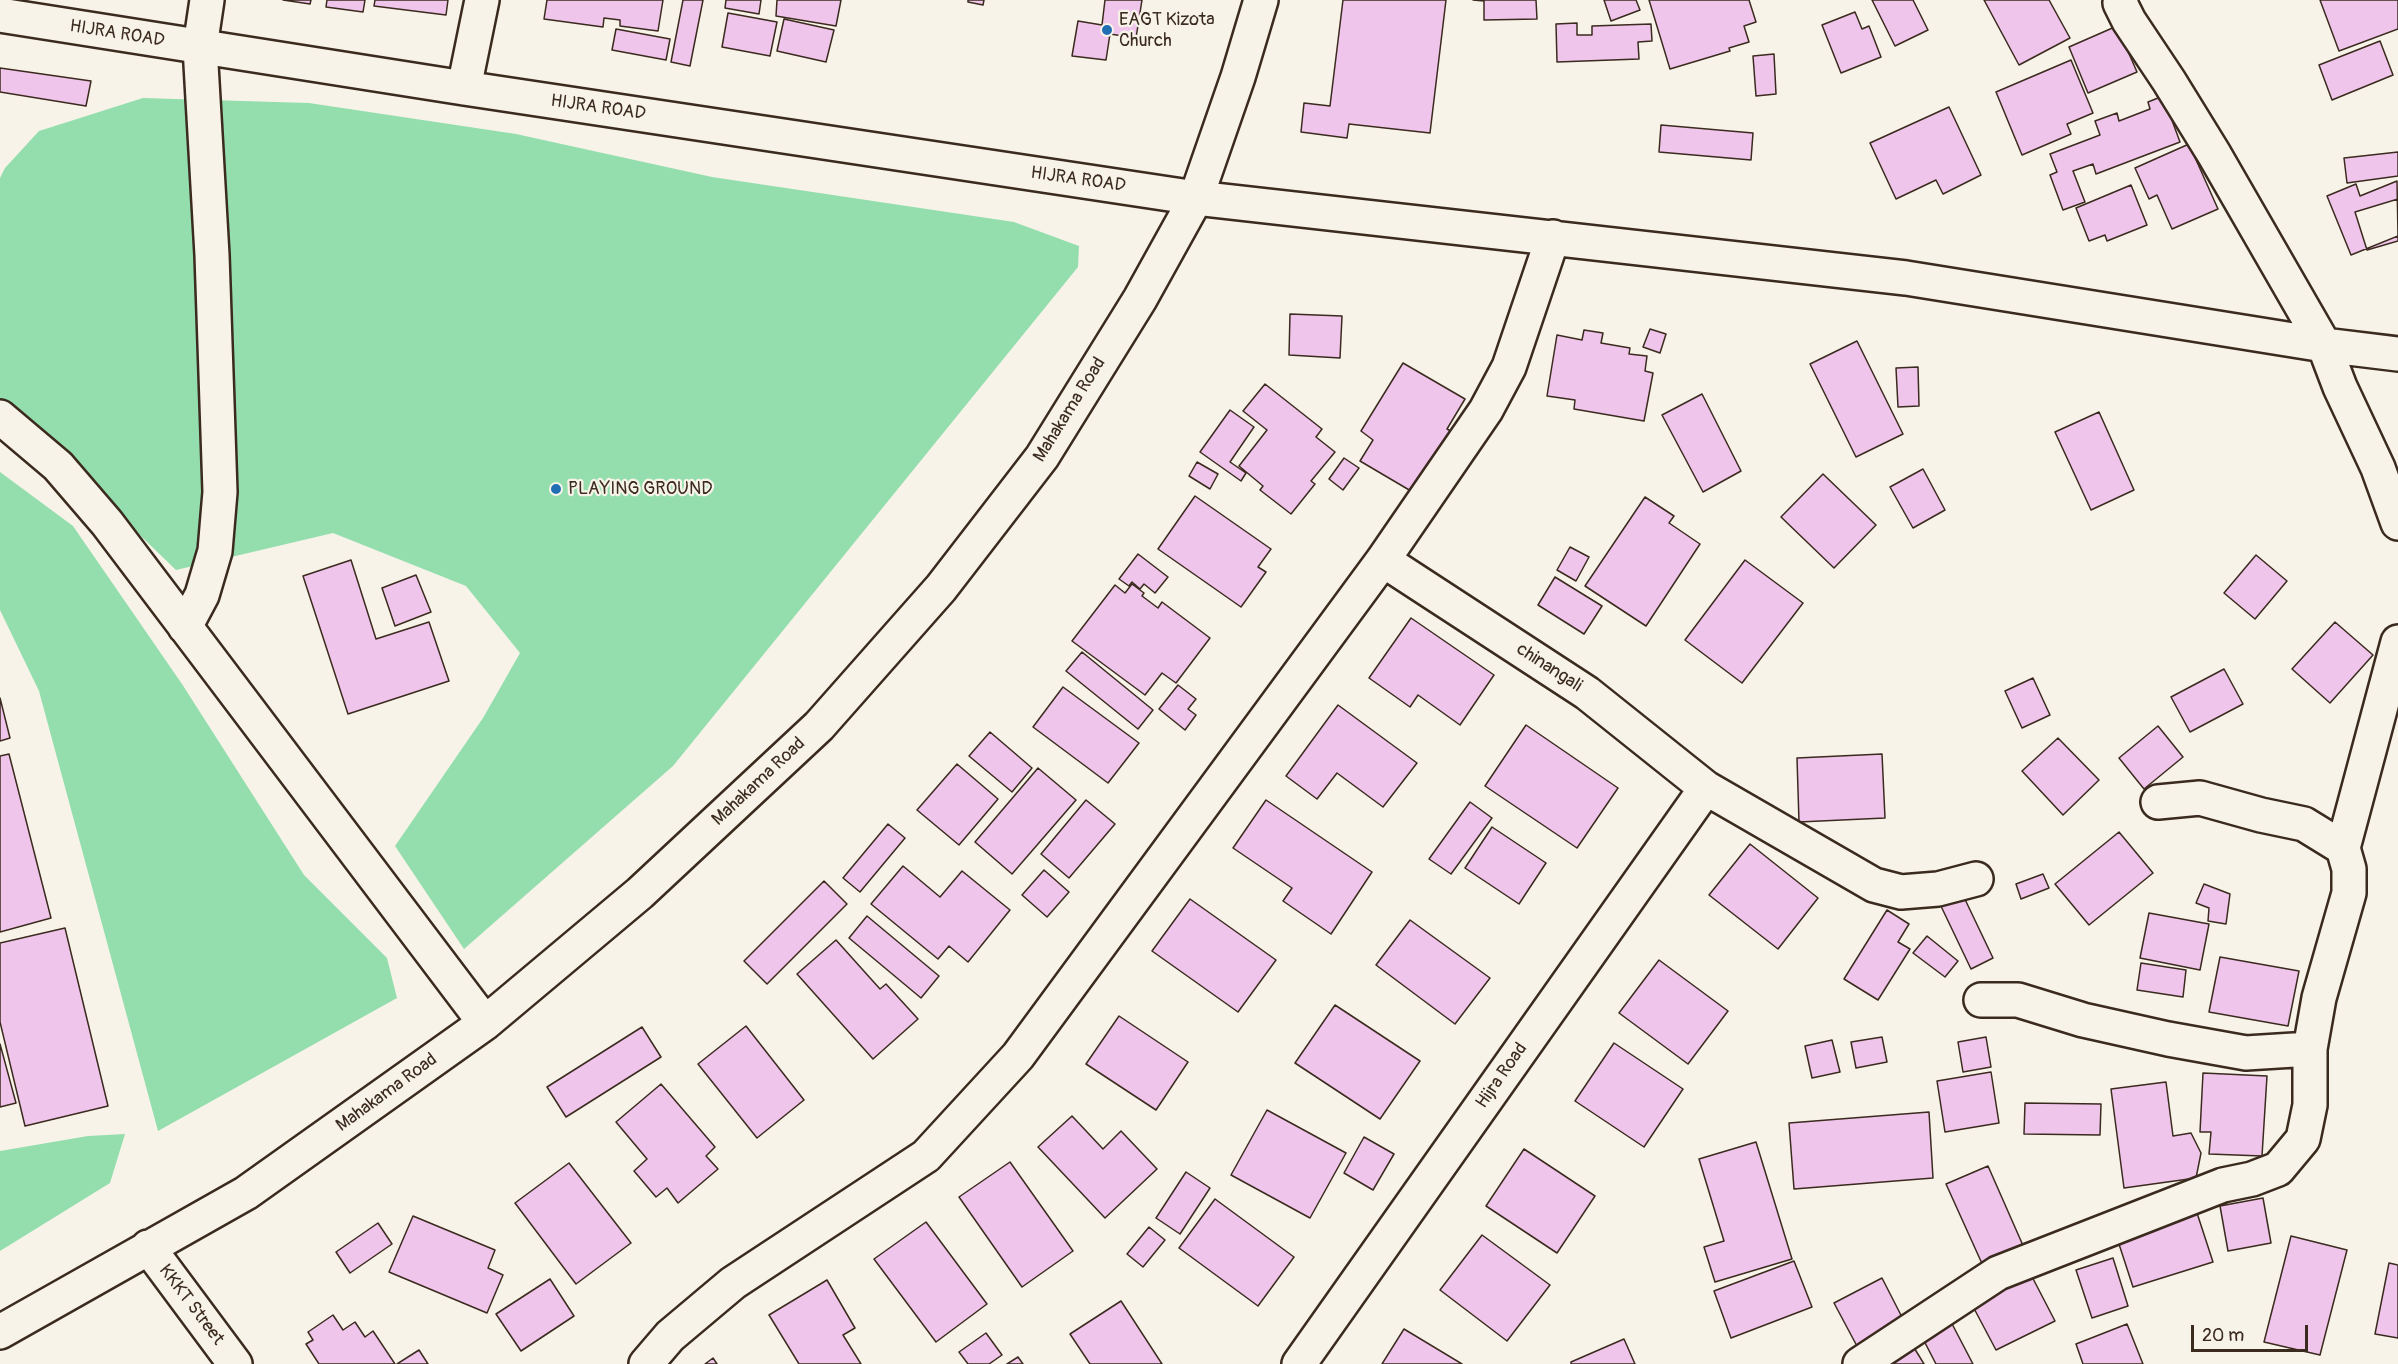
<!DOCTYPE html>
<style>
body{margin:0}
#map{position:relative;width:2398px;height:1364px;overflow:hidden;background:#f7f3e8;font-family:Pangolin,sans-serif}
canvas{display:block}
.scale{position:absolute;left:2191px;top:1325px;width:117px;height:27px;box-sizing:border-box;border:3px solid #3b2a1e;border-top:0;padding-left:8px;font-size:18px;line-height:21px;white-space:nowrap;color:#3b2a1e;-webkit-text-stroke:4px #f7f3e8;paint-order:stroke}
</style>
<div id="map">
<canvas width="2398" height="1364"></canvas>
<div class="scale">20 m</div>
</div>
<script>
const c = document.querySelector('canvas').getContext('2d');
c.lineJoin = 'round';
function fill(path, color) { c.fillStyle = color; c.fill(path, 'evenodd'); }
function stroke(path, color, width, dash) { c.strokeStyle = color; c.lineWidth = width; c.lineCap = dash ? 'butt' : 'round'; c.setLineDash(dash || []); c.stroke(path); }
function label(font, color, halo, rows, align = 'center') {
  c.font = font + ' Pangolin,sans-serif'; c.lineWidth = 4.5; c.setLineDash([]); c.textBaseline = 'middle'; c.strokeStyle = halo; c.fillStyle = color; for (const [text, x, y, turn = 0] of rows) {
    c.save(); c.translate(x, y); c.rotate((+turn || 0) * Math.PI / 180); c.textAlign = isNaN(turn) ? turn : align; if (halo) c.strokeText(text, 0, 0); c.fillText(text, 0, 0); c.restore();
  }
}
fill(new Path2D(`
 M 143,98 L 309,103 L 516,134 L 712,177 L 1014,222 L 1079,246 L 1078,267 L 673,766 L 464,949 L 395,846 L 483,718 L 520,653 L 466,586 L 333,533 L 176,570 L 0,400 L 0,178 L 5,168 L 39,131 Z
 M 0,472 L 73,526 L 182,684 L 304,875 L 387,958 L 397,998 L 158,1131 L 39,691 L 0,610 Z
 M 125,1134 L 110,1183 L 0,1251 L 0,1151 L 88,1136 Z`), '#94deae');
const building = new Path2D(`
 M 283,0 L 311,0 L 310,4 Z
 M 327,0 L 365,0 L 363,12 L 326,7 Z
 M 375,0 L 448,0 L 446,15 L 374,6 Z
 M 547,0 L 663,0 L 658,31 L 620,26 L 620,20 L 604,18 L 603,27 L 544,19 Z
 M 683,0 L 703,0 L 690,66 L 671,62 Z
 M 726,0 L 761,0 L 759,14 L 725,8 Z
 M 777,0 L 841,0 L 836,26 L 776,16 Z
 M 968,0 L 984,0 L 983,5 L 968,2 Z
 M 1105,0 L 1142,0 L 1136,38 L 1110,34 L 1106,60 L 1072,56 L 1078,21 L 1102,25 Z
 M 1343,0 L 1446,0 L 1430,133 L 1349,124 L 1347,138 L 1301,132 L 1304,103 L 1330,106 Z
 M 1473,0 L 1536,0 L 1537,19 L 1484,20 L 1484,1 Z
 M 1604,0 L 1636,0 L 1640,10 L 1611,21 Z
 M 1649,0 L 1749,0 L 1756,22 L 1744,26 L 1749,42 L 1729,48 L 1730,51 L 1670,69 Z
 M 1872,0 L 1913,0 L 1928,30 L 1895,46 Z
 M 1984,0 L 2049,0 L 2070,38 L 2019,65 Z
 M 2320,0 L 2398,0 L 2398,29 L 2339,51 Z
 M 1855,12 L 1862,29 L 1869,26 L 1881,57 L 1841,73 L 1822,25 Z
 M 728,13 L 777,22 L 770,56 L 722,47 Z
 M 784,19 L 834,30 L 826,62 L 777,51 Z
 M 1577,23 L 1577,35 L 1592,35 L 1592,26 L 1651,24 L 1652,41 L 1638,42 L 1639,59 L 1557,62 L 1556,24 Z
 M 2117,26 L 2137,72 L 2088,93 L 2069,47 Z
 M 616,29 L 670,39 L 666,60 L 612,50 Z
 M 2380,41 L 2393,75 L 2332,100 L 2319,65 Z
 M 1774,54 L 1776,94 L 1756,96 L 1753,56 Z
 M 2071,60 L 2093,113 L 2067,124 L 2071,134 L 2022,155 L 1996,92 Z
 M 0,68 L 91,81 L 86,106 L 0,92 Z
 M 2163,96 L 2180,142 L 2096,174 L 2093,164 L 2073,171 L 2085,202 L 2063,210 L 2050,175 L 2057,172 L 2050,154 L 2100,135 L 2095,121 L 2117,113 L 2119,121 L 2150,109 L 2148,102 Z
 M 1949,107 L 1981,175 L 1943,194 L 1936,180 L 1896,199 L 1870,143 Z
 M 1661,125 L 1753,133 L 1751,160 L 1659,152 Z
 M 2189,144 L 2218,209 L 2172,229 L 2157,195 L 2149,199 L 2135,168 Z
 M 2398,152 L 2398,176 L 2347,183 L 2344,158 Z
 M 2397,181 L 2398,236 L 2351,255 L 2327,196 L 2356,184 L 2360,196 Z
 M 2131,185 L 2147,225 L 2107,241 L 2105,235 L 2089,241 L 2076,208 Z
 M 2398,199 L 2398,241 L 2367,250 L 2355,212 Z
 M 1290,314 L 1342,316 L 1340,358 L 1289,355 Z
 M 1650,329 L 1666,334 L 1660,353 L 1643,347 Z
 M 1584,330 L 1603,333 L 1601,343 L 1630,348 L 1629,354 L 1647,356 L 1645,371 L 1653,373 L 1644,421 L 1574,409 L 1575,400 L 1547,396 L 1557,335 L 1582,340 Z
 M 1857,341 L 1903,434 L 1856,457 L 1810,364 Z
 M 1403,363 L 1465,399 L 1447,429 L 1454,433 L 1416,494 L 1360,461 L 1373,440 L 1361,431 Z
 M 1918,367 L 1919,406 L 1898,407 L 1896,368 Z
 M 1265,384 L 1322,429 L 1316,437 L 1335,452 L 1311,481 L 1315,484 L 1291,514 L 1260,490 L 1263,486 L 1239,466 L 1267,430 L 1243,411 Z
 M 1702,394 L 1741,471 L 1703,492 L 1662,415 Z
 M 1230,410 L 1254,427 L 1230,462 L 1246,473 L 1241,481 L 1200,452 Z
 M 2099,412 L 2134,490 L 2091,510 L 2055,432 Z
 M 1344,458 L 1359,468 L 1343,490 L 1329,479 Z
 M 1197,462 L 1218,474 L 1210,489 L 1189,476 Z
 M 1923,469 L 1945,510 L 1913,528 L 1890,487 Z
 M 1823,474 L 1876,525 L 1834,568 L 1781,517 Z
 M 1195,496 L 1271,549 L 1258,567 L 1266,572 L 1241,607 L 1158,549 Z
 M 1645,497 L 1674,516 L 1669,523 L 1700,544 L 1646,626 L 1585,586 Z
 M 1570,547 L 1589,557 L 1576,581 L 1557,570 Z
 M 1138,554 L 1168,577 L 1155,593 L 1144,584 L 1140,589 L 1132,582 L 1129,586 L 1119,579 Z
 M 2256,555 L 2287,581 L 2255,619 L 2224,593 Z
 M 351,560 L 376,639 L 429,622 L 449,681 L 348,714 L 303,576 Z
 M 1745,560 L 1803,603 L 1742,683 L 1685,640 Z
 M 416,575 L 431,612 L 395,626 L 382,588 Z
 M 1555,577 L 1602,606 L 1584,634 L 1538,605 Z
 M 1132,584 L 1144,593 L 1142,596 L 1158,608 L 1162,602 L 1210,638 L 1176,683 L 1162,673 L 1145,695 L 1072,641 L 1115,585 L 1125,593 Z
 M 1411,618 L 1494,675 L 1460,725 L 1418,695 L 1410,707 L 1369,678 Z
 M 2335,622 L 2373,655 L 2330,703 L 2292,669 Z
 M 1082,652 L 1153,710 L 1138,729 L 1066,671 Z
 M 2224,669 L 2243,704 L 2190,732 L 2171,697 Z
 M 2033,678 L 2050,715 L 2022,728 L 2005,691 Z
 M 1178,685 L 1196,699 L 1188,709 L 1196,715 L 1185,730 L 1159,709 Z
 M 1063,687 L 1139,743 L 1108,783 L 1033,727 Z
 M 0,698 L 10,738 L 0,741 Z
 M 1338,705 L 1417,763 L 1383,807 L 1337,773 L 1317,799 L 1286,776 Z
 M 1526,725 L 1618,788 L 1577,848 L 1485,786 Z
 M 2158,726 L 2183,757 L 2144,789 L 2119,758 Z
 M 990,732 L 1032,768 L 1012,792 L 969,756 Z
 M 2058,738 L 2099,780 L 2063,815 L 2022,771 Z
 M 9,754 L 51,918 L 0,932 L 0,756 Z
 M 1882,754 L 1885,818 L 1799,822 L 1797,758 Z
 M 957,764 L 998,799 L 959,845 L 917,810 Z
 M 1038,768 L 1076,800 L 1012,874 L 975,842 Z
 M 1086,800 L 1115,824 L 1069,878 L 1041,854 Z
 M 1266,800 L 1372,872 L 1331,934 L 1283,901 L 1292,888 L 1233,848 Z
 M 1470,802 L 1492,818 L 1451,874 L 1429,859 Z
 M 888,824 L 905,838 L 860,892 L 843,878 Z
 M 1492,827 L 1546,863 L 1519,904 L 1465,868 Z
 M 2119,832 L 2153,873 L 2089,925 L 2055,884 Z
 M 1750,844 L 1818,898 L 1778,949 L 1709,895 Z
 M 903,866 L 940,897 L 962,871 L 1010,910 L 968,962 L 949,946 L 938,959 L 871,904 Z
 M 1044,870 L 1069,892 L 1047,917 L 1022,895 Z
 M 2043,874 L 2049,888 L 2021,899 L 2016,884 Z
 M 824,881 L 847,904 L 767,984 L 744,961 Z
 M 2204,884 L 2230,894 L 2226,924 L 2208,921 L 2209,908 L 2196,903 Z
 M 1961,891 L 1993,958 L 1971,969 L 1939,902 Z
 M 1190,899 L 1276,960 L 1238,1012 L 1152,951 Z
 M 1887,910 L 1909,924 L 1898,942 L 1910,949 L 1878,1000 L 1844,979 Z
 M 2149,913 L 2209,924 L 2200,970 L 2140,958 Z
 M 867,916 L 939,976 L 921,998 L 849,938 Z
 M 1410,920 L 1490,978 L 1455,1024 L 1376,965 Z
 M 65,928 L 108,1106 L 25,1126 L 0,1022 L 0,943 Z
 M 1927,936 L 1958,961 L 1945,977 L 1913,953 Z
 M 836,940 L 880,989 L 886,984 L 918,1019 L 873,1059 L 797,974 Z
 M 2220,957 L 2299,971 L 2288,1026 L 2209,1012 Z
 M 1659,960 L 1728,1011 L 1688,1064 L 1619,1013 Z
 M 2141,963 L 2186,970 L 2183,997 L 2137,990 Z
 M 1335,1005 L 1420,1061 L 1380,1119 L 1295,1063 Z
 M 1119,1016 L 1188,1062 L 1156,1110 L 1086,1064 Z
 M 746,1026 L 804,1100 L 757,1138 L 698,1064 Z
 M 642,1027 L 661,1057 L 566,1117 L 547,1087 Z
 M 1882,1037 L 1887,1062 L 1856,1068 L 1851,1042 Z
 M 1986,1037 L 1991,1067 L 1963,1072 L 1958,1042 Z
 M 1832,1040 L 1840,1072 L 1812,1078 L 1805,1046 Z
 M 1614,1043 L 1683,1089 L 1644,1147 L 1575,1101 Z
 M 0,1044 L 16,1103 L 0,1107 Z
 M 1991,1072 L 1999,1123 L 1945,1132 L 1937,1081 Z
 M 2203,1073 L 2267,1076 L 2262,1156 L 2209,1154 L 2211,1132 L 2200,1132 Z
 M 2166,1082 L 2173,1136 L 2191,1133 L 2201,1153 L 2196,1178 L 2124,1188 L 2111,1089 Z
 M 661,1084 L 715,1147 L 706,1156 L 718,1169 L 678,1203 L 667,1188 L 656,1197 L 634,1171 L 647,1159 L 616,1122 Z
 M 2025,1103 L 2101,1104 L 2100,1135 L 2024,1134 Z
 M 1267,1110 L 1346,1153 L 1310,1218 L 1231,1175 Z
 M 1929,1112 L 1933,1178 L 1794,1189 L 1789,1123 Z
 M 1072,1116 L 1103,1149 L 1121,1131 L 1157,1169 L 1105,1218 L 1038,1147 Z
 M 1364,1137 L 1394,1154 L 1373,1190 L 1344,1173 Z
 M 1756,1142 L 1792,1259 L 1715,1282 L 1704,1247 L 1724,1241 L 1699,1159 Z
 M 1524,1149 L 1595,1196 L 1557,1253 L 1486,1206 Z
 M 1010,1162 L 1073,1251 L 1022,1287 L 959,1197 Z
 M 569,1163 L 631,1243 L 576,1284 L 515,1203 Z
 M 1988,1166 L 2025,1250 L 1984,1268 L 1946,1184 Z
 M 1186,1172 L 1210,1188 L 1180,1234 L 1156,1218 Z
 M 2263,1198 L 2271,1243 L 2228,1251 L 2220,1206 Z
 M 1215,1199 L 1294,1257 L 1258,1306 L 1179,1248 Z
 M 2197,1213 L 2213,1262 L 2133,1287 L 2117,1238 Z
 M 413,1216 L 495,1250 L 488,1268 L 503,1275 L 487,1313 L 389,1272 Z
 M 926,1222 L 987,1304 L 936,1342 L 874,1259 Z
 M 378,1223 L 392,1244 L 350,1273 L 336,1252 Z
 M 1149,1227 L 1165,1240 L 1143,1267 L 1127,1254 Z
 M 1482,1235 L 1550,1285 L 1507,1341 L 1440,1290 Z
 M 2291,1236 L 2347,1250 L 2320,1355 L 2264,1342 Z
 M 2113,1258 L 2128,1306 L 2092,1318 L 2076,1270 Z
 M 1794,1261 L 1812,1307 L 1731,1338 L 1714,1291 Z
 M 2389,1263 L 2398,1265 L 2398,1338 L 2375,1334 Z
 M 2028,1269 L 2055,1321 L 1996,1350 L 1969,1299 Z
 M 1882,1278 L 1905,1323 L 1858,1348 L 1834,1303 Z
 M 550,1279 L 574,1316 L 521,1351 L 496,1314 Z
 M 827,1280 L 855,1328 L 843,1335 L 861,1364 L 799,1364 L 769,1315 Z
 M 1121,1301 L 1162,1364 L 1090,1364 L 1070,1334 Z
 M 333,1315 L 343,1330 L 355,1322 L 365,1337 L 373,1331 L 395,1364 L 319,1364 L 306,1344 L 313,1340 L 308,1332 Z
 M 1950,1320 L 1973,1364 L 1936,1364 L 1921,1335 Z
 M 2127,1324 L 2143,1364 L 2083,1364 L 2076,1344 Z
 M 1404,1329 L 1462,1364 L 1382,1364 Z
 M 986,1333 L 1002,1355 L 989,1364 L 968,1364 L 959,1352 Z
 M 1624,1339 L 1635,1364 L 1571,1364 L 1571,1362 Z
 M 1913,1346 L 1924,1364 L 1883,1364 Z
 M 419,1350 L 428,1364 L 397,1364 Z
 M 1018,1357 L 1023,1364 L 1007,1364 Z
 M 713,1358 L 717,1364 L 705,1364 Z`);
fill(building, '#f0c5ec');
stroke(building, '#3b2a1e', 1.5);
const minor = new Path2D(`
 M 2121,0 L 2120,3 L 2129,21 L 2169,81 L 2214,154 L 2324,345 L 2340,387 L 2378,468 L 2398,523
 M 0,15 L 464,88 L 1196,198 L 1906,278 L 2324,345 L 2398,354
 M 464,88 L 482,0
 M 0,417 L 58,466 L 107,523 L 485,1023
 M 1383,560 L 1587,693 L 1706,788 L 1874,885 L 1901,892 L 1938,889 L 1976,879
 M 185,627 L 202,595 L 215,551 L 220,492 L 212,255 L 200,47 L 207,0
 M 2343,848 L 2398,642
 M 1981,1000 L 2018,1000 L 2083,1020 L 2168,1039 L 2246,1053 L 2310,1049
 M 148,1247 L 235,1364
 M 0,1332 L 246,1193 L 485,1023 L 640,893 L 819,726 L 941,588 L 1042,457 L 1140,299 L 1196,198 L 1238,77 L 1261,0
 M 646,1364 L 670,1336 L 733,1283 L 926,1156 L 1018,1056 L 1383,560 L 1486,410 L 1509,367 L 1553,237
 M 1299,1364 L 1706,788
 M 1860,1364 L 1998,1273 L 2223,1185 L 2252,1179 L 2278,1169 L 2303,1139 L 2310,1105 L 2310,1049 L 2319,998 L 2349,893 L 2349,869 L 2343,848 L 2304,824 L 2261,815 L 2200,798 L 2158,802`);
stroke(minor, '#3b2a1e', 38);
stroke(minor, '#f7f3e8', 33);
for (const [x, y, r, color] of [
 [1107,30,6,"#1f6fb2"],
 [556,489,6,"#1f6fb2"]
]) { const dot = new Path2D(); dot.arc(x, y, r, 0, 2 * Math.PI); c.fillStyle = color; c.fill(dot); stroke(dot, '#f7f3e8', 2); }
label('18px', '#3b2a1e', '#f7f3e8', [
 ["EAGT Kizota",1119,20],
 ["Church",1119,41],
 ["PLAYING GROUND",568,489]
], 'left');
label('18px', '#3b2a1e', '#f7f3e8', [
 ["HIJRA ROAD",117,34,9],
 ["HIJRA ROAD",598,108,8],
 ["HIJRA ROAD",1078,180,8],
 ["Mahakama Road",1070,410,-58],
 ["chinangali",1549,668,33],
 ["Mahakama Road",759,782,-43],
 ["Hijra Road",1502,1076,-55],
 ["Mahakama Road",387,1093,-36],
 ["KKKT Street",191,1305,53]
]);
</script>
